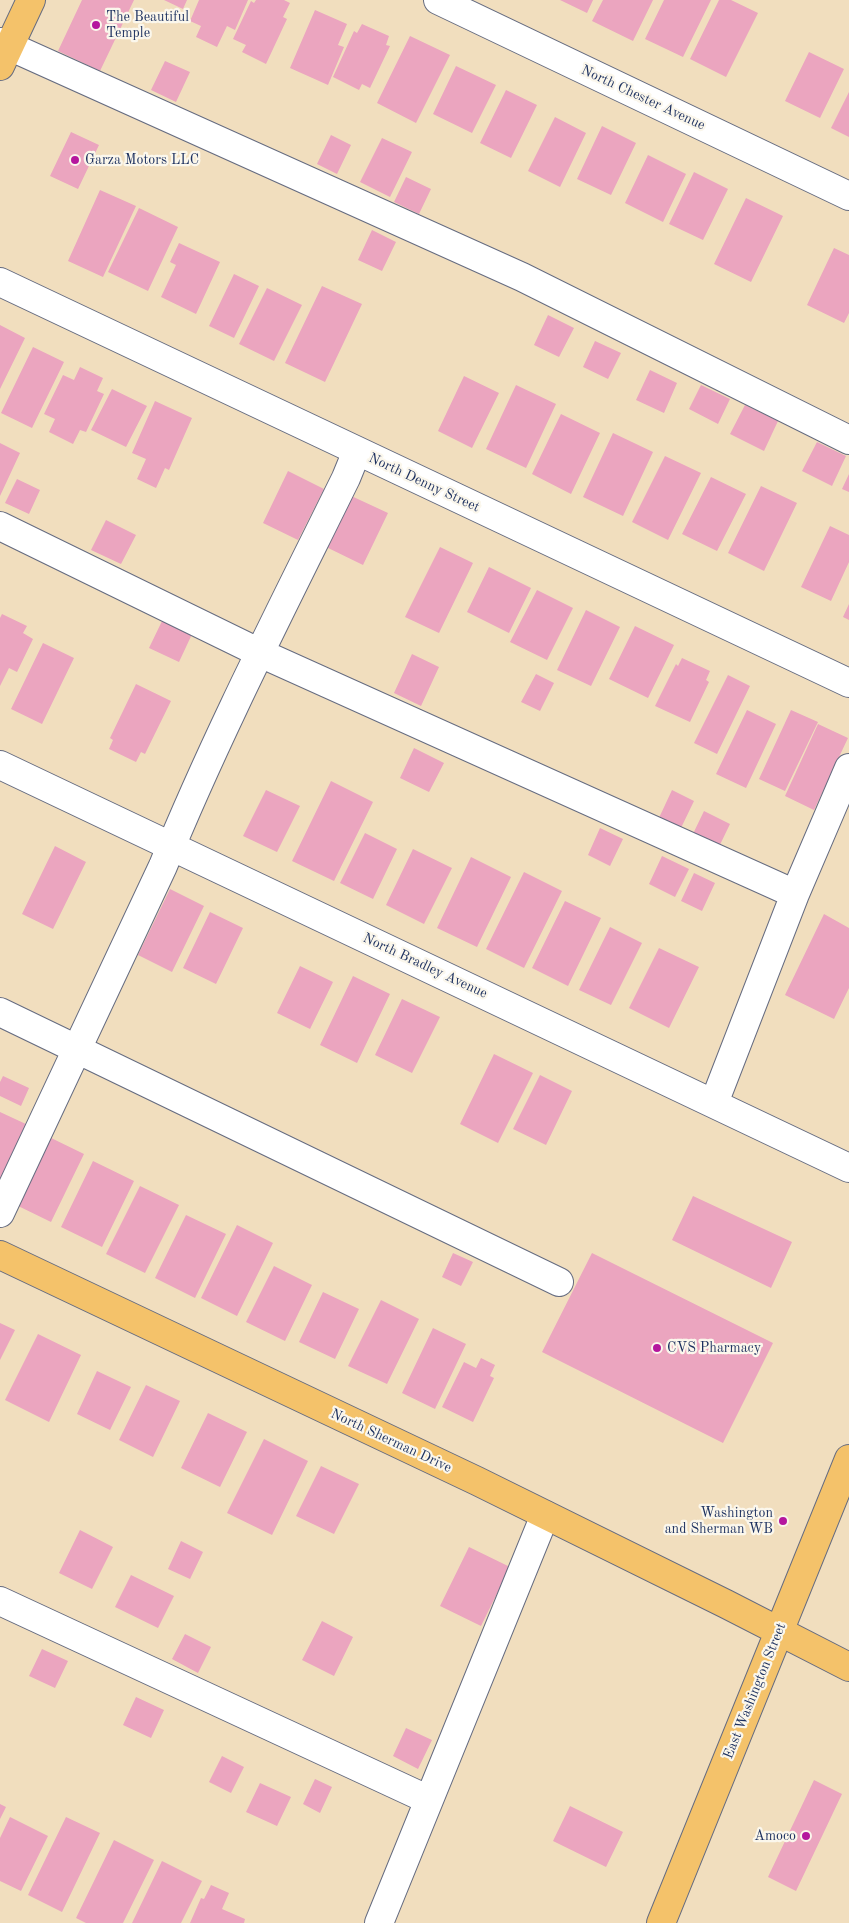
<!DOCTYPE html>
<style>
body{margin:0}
canvas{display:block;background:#f1debe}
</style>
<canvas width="849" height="1923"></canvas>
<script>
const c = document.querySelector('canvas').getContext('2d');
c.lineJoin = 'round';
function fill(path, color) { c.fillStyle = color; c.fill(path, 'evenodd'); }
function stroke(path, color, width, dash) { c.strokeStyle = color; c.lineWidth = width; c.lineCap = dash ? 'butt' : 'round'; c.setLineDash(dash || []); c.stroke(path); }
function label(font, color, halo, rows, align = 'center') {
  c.font = font + ' "Old Standard TT",serif'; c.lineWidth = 4.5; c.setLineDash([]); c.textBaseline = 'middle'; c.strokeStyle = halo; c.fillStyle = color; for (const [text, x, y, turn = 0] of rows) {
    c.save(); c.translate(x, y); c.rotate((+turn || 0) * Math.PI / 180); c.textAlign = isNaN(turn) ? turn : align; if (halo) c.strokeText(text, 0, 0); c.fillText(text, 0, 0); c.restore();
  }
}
fill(new Path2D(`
 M 82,0 L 134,0 L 100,71 L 58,51 Z
 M 164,0 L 187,0 L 183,9 Z
 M 199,0 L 248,0 L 235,30 L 227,26 L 217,47 L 196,37 L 201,26 L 190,21 Z
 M 256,0 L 284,0 L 290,3 L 283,17 L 287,19 L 266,64 L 242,52 L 246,45 L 233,39 L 251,1 L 254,3 Z
 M 560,0 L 593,0 L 587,13 Z
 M 603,0 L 653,0 L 633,41 L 592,21 Z
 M 664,0 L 711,0 L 683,57 L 645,39 Z
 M 719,0 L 731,0 L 758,13 L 726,77 L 690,59 Z
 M 315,10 L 347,24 L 338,45 L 344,47 L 328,85 L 290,68 Z
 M 362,24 L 389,36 L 386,45 L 390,46 L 370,88 L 362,84 L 359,90 L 333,77 L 354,31 L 357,33 Z
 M 410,36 L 450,55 L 416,123 L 377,103 Z
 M 809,52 L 844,69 L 820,118 L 785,101 Z
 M 165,61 L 190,72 L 176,102 L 151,90 Z
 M 456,66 L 496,85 L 472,133 L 433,114 Z
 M 506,90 L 537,105 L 511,158 L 480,143 Z
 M 849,92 L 849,137 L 831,128 Z
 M 555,117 L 586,133 L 560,187 L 528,171 Z
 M 602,126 L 636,143 L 611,195 L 577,179 Z
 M 71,132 L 99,145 L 78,189 L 50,176 Z
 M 331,135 L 351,145 L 337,174 L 317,164 Z
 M 382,138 L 412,152 L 390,197 L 360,182 Z
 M 648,155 L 686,174 L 663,222 L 625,203 Z
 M 694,172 L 728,189 L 703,240 L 669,224 Z
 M 406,177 L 431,189 L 419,214 L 394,202 Z
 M 100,190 L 136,206 L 103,277 L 68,261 Z
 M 746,198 L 783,216 L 751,282 L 714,264 Z
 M 139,208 L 178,227 L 148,291 L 108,272 Z
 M 372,230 L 396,242 L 382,271 L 358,260 Z
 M 179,243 L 220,262 L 196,314 L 161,297 L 176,265 L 170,262 Z
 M 834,248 L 849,255 L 849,313 L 844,323 L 807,305 Z
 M 234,274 L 259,286 L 234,338 L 209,326 Z
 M 322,286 L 362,304 L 325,382 L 285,363 Z
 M 267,288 L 302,305 L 274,361 L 239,344 Z
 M 548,315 L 574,328 L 559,357 L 534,345 Z
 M 0,325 L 25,338 L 0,389 Z
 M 595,341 L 621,353 L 608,379 L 583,367 Z
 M 33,347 L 64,362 L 32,428 L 1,413 Z
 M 80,367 L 103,378 L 97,391 L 104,394 L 86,432 L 80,430 L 73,444 L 49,432 L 55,419 L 44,414 L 63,375 L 74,380 Z
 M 650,370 L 677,383 L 664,413 L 636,400 Z
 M 464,376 L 499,393 L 472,448 L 438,431 Z
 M 516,385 L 556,404 L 526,468 L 486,449 Z
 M 701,385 L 730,399 L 718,424 L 689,409 Z
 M 112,389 L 147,406 L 126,447 L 91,430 Z
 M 155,401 L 192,418 L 169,470 L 165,468 L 156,488 L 137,479 L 146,459 L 132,453 Z
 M 745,405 L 778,421 L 764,451 L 730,434 Z
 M 561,414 L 600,433 L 571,494 L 532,474 Z
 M 613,433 L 653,452 L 623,516 L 583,497 Z
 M 817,442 L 846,456 L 832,486 L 802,471 Z
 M 0,443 L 20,453 L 0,496 Z
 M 665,456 L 701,473 L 668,540 L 632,522 Z
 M 288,471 L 324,489 L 298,540 L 263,523 Z
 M 849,474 L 849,492 L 842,489 Z
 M 711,477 L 746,494 L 717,551 L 682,534 Z
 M 17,479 L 40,490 L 29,514 L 5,503 Z
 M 761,486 L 797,503 L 764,571 L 728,553 Z
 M 347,494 L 388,513 L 363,565 L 322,545 Z
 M 106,520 L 136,535 L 121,564 L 91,550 Z
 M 830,526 L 849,535 L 849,562 L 831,601 L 801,587 Z
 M 440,547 L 473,563 L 439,633 L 405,617 Z
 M 489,567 L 531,588 L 509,633 L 467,612 Z
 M 537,590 L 573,608 L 547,660 L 510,642 Z
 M 849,604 L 849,620 L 843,617 Z
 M 586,610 L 620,627 L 591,686 L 557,670 Z
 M 2,614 L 27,626 L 23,633 L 33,639 L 17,672 L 9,668 L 0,686 L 0,618 Z
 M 163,619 L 193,632 L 179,662 L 149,648 Z
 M 635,626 L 674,645 L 648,698 L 609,679 Z
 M 43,643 L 74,658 L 42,724 L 11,709 Z
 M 412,654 L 439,667 L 421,706 L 394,693 Z
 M 682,658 L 710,671 L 706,680 L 709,682 L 690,722 L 655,706 L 676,664 L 678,666 Z
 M 536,674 L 554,683 L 540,711 L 521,702 Z
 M 728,675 L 750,686 L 717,754 L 694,743 Z
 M 136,684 L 171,701 L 145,754 L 141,752 L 136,762 L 109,749 L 113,740 L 110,738 Z
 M 747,710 L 776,724 L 746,788 L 716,774 Z
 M 791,710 L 818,722 L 785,791 L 759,779 Z
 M 818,724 L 848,738 L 814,810 L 785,796 Z
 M 414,748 L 444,763 L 429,792 L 400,778 Z
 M 331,781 L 373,802 L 334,881 L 292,861 Z
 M 266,790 L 300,806 L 277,852 L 243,836 Z
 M 672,790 L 694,801 L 680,830 L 658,820 Z
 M 704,811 L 730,824 L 716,853 L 690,840 Z
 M 600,828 L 623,839 L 610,866 L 588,855 Z
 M 365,833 L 397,849 L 373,899 L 340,883 Z
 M 55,846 L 86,862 L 53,929 L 22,914 Z
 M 413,849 L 452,868 L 424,924 L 386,905 Z
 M 662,856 L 689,869 L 675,897 L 649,884 Z
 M 471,857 L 511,877 L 477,947 L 437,928 Z
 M 524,872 L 562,891 L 524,968 L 486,949 Z
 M 694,873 L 715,883 L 702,911 L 681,901 Z
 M 170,889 L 204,906 L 172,972 L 138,955 Z
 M 565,901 L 601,918 L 568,986 L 532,968 Z
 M 210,912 L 243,928 L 216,984 L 183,968 Z
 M 824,914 L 849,928 L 849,988 L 834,1019 L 785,995 Z
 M 610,927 L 642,943 L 611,1005 L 579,990 Z
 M 659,948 L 699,967 L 669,1028 L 629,1008 Z
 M 300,966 L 333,982 L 310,1029 L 277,1013 Z
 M 353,976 L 390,994 L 357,1063 L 320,1045 Z
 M 402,999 L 440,1017 L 412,1073 L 375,1055 Z
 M 494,1054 L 533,1073 L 498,1143 L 460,1124 Z
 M 540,1075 L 572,1091 L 546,1145 L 513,1129 Z
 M 3,1076 L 29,1088 L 21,1106 L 0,1096 L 0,1082 Z
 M 0,1112 L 28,1125 L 0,1182 Z
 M 45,1135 L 84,1154 L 51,1222 L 12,1203 Z
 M 93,1161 L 134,1181 L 102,1247 L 61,1227 Z
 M 140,1186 L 179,1205 L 145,1273 L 106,1254 Z
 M 693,1196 L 792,1242 L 771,1288 L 672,1240 Z
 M 186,1215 L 226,1234 L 195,1298 L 155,1278 Z
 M 237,1225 L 273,1243 L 237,1316 L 201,1298 Z
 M 453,1253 L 473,1262 L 461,1286 L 442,1277 Z
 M 592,1253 L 773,1343 L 723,1443 L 542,1352 Z
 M 274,1266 L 312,1285 L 285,1341 L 246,1322 Z
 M 323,1292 L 359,1309 L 335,1359 L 299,1342 Z
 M 381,1300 L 419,1319 L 387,1384 L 348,1366 Z
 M 0,1323 L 15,1330 L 0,1360 Z
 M 433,1328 L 466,1344 L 435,1409 L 402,1393 Z
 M 38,1334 L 81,1355 L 49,1422 L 5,1400 Z
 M 481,1358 L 495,1365 L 490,1376 L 494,1378 L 473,1422 L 442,1407 L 464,1362 L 476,1368 Z
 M 97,1371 L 131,1387 L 110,1430 L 77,1414 Z
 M 146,1385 L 180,1401 L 153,1457 L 119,1440 Z
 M 208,1413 L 247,1432 L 220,1487 L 181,1468 Z
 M 264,1439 L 308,1461 L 272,1535 L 227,1513 Z
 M 321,1466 L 359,1484 L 334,1534 L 296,1516 Z
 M 80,1530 L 113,1547 L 92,1589 L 59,1573 Z
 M 181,1541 L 203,1552 L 190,1579 L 168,1569 Z
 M 469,1547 L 510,1567 L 481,1626 L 440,1606 Z
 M 131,1575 L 174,1596 L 158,1628 L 115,1607 Z
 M 322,1621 L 353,1637 L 334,1676 L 302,1660 Z
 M 185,1634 L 211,1647 L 198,1673 L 172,1659 Z
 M 42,1649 L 68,1661 L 55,1688 L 29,1676 Z
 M 136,1697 L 164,1710 L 151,1738 L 123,1725 Z
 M 406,1728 L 432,1740 L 418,1769 L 393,1756 Z
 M 222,1756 L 244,1767 L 231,1793 L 209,1782 Z
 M 315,1779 L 332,1787 L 320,1813 L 303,1804 Z
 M 814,1780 L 842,1794 L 796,1891 L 768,1877 Z
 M 260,1783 L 291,1797 L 277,1826 L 246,1812 Z
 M 0,1804 L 6,1807 L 0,1819 Z
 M 570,1806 L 623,1832 L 606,1867 L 553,1841 Z
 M 10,1817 L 48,1836 L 21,1891 L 0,1881 L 0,1838 Z
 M 66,1817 L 100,1833 L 62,1912 L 28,1895 Z
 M 114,1840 L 154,1860 L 123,1923 L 86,1923 L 76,1918 Z
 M 162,1861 L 202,1881 L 181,1923 L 132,1923 Z
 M 211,1885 L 229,1893 L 222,1909 L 245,1919 L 244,1923 L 190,1923 L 201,1898 L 204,1899 Z`), '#eba5bf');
const minor = new Path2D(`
 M 438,0 L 849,196
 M 0,42 L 522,277 L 849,440
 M 0,282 L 849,683
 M 0,526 L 260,653 L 795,894
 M 0,765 L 849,1168
 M 0,1012 L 559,1282
 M 714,1103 L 795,894 L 849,768
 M 0,1213 L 163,866 C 217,734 283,606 346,478 L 357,451
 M 0,1601 L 429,1800
 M 379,1923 L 545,1515`);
const major = new Path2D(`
 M 0,66 L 31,0
 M 0,1255 L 477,1481 L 726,1604 L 849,1667
 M 661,1923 L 849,1459`);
stroke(minor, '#666c80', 30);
stroke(major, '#666c80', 30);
stroke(minor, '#fff', 28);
stroke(major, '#f4c26a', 28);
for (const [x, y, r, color] of [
 [96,25,5,"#b5179e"],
 [75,160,5,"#b5179e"],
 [657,1348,5,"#b5179e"],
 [783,1521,5,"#b5179e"],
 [806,1836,5,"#b5179e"]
]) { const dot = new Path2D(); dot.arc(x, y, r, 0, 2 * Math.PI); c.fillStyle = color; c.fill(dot); stroke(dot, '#fbf7ec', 2); }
label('14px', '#1b2f5e', '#fbf7ec', [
 ["The Beautiful",106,17],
 ["Temple",106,33],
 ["Garza Motors LLC",85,160],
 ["CVS Pharmacy",667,1348],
 ["Washington",773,1513,"right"],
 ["and Sherman WB",773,1529,"right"],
 ["Amoco",796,1836,"right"]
], 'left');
label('14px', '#1b2f5e', '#fbf7ec', [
 ["North Chester Avenue",643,98,25],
 ["North Denny Street",424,483,25],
 ["North Bradley Avenue",425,966,25],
 ["North Sherman Drive",391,1441,25],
 ["East Washington Street",755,1691,-68]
]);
</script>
